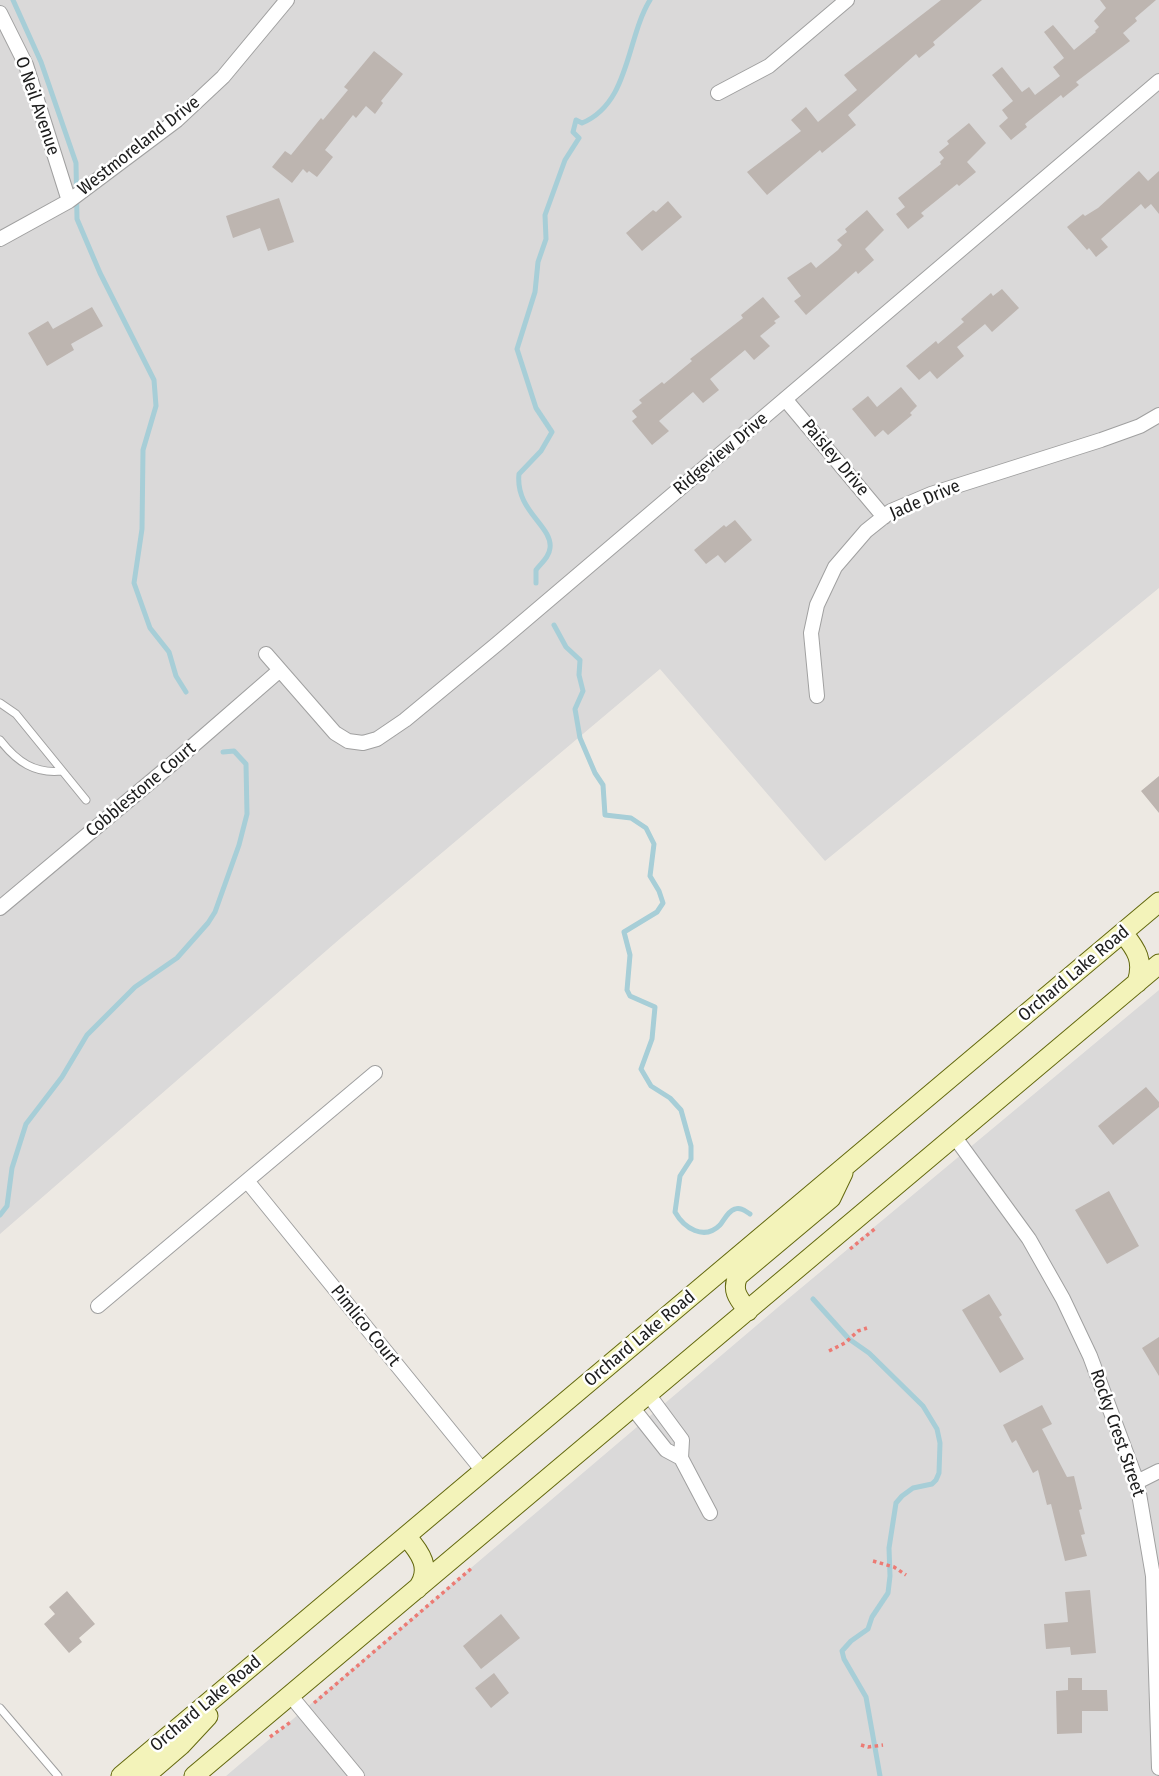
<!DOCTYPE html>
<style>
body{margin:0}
canvas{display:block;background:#ede9e3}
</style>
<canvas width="1159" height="1776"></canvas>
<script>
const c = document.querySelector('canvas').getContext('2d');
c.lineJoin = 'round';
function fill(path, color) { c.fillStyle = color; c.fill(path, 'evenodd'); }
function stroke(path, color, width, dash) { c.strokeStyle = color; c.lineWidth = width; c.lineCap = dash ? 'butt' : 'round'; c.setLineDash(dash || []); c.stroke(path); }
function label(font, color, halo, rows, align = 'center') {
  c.font = font + ' "Fira Sans Condensed",sans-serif'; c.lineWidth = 5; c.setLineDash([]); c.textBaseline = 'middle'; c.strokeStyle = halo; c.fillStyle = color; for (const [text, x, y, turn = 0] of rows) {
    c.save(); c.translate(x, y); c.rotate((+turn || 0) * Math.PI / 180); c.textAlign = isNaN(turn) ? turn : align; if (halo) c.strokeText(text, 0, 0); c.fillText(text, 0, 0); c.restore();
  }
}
fill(new Path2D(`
 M 0,0 L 1159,0 L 1159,588 L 825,861 L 660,669 L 342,937 L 0,1234 Z
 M 1159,990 L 1159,1776 L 226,1776 L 783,1303 Z`), '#dad9d9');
stroke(new Path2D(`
 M 13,0 L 41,62 L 76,163 L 77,219 L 100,273 L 154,380 L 156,406 L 143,450 L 142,529 L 134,583 L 150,628 L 169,652 L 176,676 L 186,692
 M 536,583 L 536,570 C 541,563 549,558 550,548 C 553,526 515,511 519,474 L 541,451 L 552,432 L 536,408 L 517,349 L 535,292 L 538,262 L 546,239 L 545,215 L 565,160 L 579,138 L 573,132 L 576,120 L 582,123 C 630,103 626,39 650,0
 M 554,625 L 566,647 L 580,660 L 579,675 L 583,691 L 575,709 L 580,738 L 595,773 L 603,785 L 605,815 L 631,818 L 646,828 L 654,844 L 650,876 L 659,891 L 663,903 L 657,912 L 624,932 L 630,955 L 627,990 L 630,996 L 655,1007 L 652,1039 L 641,1069 L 651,1086 L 670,1098 L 681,1110 L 691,1146 L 691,1159 L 680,1176 L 675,1212 C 684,1228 704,1241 720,1225 C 724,1220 728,1211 735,1209 C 741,1207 745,1211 750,1214
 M 0,1215 L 7,1206 L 12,1168 L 26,1124 L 62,1077 L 87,1035 L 135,987 L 177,958 L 208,923 L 215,912 L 239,845 L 247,814 L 246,764 L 234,751 L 223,752
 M 813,1299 L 849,1339 L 869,1353 L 923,1406 L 937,1429 L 940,1443 L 939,1473 L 936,1480 L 932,1484 L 913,1488 L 902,1496 L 896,1503 L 889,1548 L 890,1576 L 888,1593 L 872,1617 L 868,1629 L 851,1641 L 842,1651 L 844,1659 L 866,1697 L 880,1776`), '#a7ced7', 5);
fill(new Path2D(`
 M 941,0 L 982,0 L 933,42 L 935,45 L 919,58 L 916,54 L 848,115 L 856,125 L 822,153 L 820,150 L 767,195 L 747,172 L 801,131 L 791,120 L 806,107 L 818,122 L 857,90 L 844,75 Z
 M 1100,0 L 1156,0 L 1135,18 L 1137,21 L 1123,33 L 1130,41 L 1076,82 L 1079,85 L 1063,98 L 1061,95 L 1025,124 L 1027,127 L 1011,140 L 999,126 L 1008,118 L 1002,110 L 1013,101 L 992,75 L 1002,67 L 1022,92 L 1029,87 L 1035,95 L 1060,76 L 1053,67 L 1064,58 L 1044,32 L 1053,25 L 1074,50 L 1096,32 L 1095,31 L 1099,27 L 1094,21 L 1106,8 Z
 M 374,51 L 403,74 L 381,101 L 383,103 L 375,114 L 366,106 L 356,118 L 353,115 L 325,150 L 333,157 L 317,177 L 309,171 L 307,173 L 303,169 L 292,183 L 272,167 L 285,151 L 291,155 L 321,118 L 323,120 L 348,90 L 344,87 Z
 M 969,123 L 986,143 L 967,162 L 976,172 L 959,186 L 957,184 L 921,213 L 924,216 L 908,229 L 896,214 L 905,207 L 898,198 L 941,164 L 940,162 L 944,158 L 939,152 L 949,144 L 947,141 Z
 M 1139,171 L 1148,181 L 1159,171 L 1159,214 L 1151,204 L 1145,209 L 1141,204 L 1101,239 L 1108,247 L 1096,257 L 1089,248 L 1087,250 L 1067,227 L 1083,214 L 1085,216 L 1098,208 Z
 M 279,198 L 294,242 L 268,251 L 260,228 L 233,238 L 226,216 Z
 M 668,201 L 682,217 L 642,251 L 626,233 L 653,210 L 656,212 Z
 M 867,210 L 884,230 L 865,249 L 874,260 L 858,274 L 856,271 L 806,315 L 794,301 L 801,296 L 787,278 L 811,262 L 816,268 L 838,250 L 842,245 L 837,240 L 847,232 L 845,229 Z
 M 1002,289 L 1019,308 L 992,332 L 985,324 L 957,347 L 964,356 L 937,379 L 930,371 L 919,380 L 906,366 L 936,341 L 938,344 L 964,322 L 961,319 L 991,293 L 993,296 Z
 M 763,297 L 780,317 L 774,321 L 776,323 L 760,336 L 770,346 L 754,360 L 745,350 L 710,379 L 719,390 L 703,403 L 693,392 L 659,421 L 669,431 L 652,445 L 632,421 L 637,417 L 632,411 L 642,403 L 639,400 L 662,382 L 664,384 L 692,361 L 690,359 L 743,318 L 741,315 Z
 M 92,307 L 103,326 L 71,344 L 74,350 L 47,366 L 28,333 L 48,321 L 53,329 Z
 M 901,387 L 917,406 L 910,413 L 912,415 L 888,435 L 883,430 L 875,437 L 852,409 L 868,396 L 877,407 Z
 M 735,520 L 752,540 L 725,563 L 718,555 L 706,564 L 694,550 L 724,525 L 726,527 Z
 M 1159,776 L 1159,813 L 1141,791 Z
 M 1146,1087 L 1159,1102 L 1159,1107 L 1113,1145 L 1098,1126 Z
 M 1109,1191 L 1139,1246 L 1107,1264 L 1075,1210 Z
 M 989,1294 L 1002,1315 L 999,1317 L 1024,1359 L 1000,1373 L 962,1310 Z
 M 1159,1337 L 1159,1376 L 1142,1348 Z
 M 1042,1405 L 1052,1424 L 1042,1429 L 1067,1477 L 1074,1476 L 1082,1509 L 1079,1510 L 1085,1534 L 1081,1535 L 1087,1556 L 1065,1561 L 1051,1504 L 1047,1505 L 1038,1470 L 1033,1473 L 1016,1440 L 1012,1443 L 1003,1425 Z
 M 1090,1590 L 1096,1653 L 1071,1655 L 1070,1647 L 1046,1649 L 1044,1624 L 1068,1622 L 1065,1592 Z
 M 67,1591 L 95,1624 L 79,1638 L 82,1642 L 69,1653 L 44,1624 L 55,1614 L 49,1607 Z
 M 501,1614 L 520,1638 L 481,1669 L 463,1646 Z
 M 494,1673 L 509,1693 L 491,1708 L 475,1688 Z
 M 1068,1678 L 1082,1678 L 1082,1690 L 1107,1690 L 1108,1711 L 1082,1711 L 1082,1733 L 1057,1734 L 1056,1691 L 1068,1690 Z`), '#bdb5b0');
const lane = new Path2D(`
 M 0,703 L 16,714 L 86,800
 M 0,740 C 17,762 35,774 62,771
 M 0,1708 L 58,1776`);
const street = new Path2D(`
 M 0,13 L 26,65 L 69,201
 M 718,93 L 769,66 L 847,0
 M 0,239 L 69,201 L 177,120 L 223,77 L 287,0
 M 785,399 L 884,517
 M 266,654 L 335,733 L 348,741 L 363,743 L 377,739 L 405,720 L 497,644 L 1159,81
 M 817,696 L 811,633 L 817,605 L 835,567 L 866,531 L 891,511 L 931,494 L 1101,440 L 1140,426 L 1159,415
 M 0,908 L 173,763 L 280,670
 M 954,1136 L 1029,1239 L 1063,1299 L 1090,1356 L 1137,1482 L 1153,1576 L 1159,1768
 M 248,1182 L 483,1471
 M 98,1306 L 375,1073
 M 648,1394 L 682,1440 L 681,1458 L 710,1513
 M 632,1407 L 666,1450 L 681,1458
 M 1137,1482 L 1159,1471
 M 290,1695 L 357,1776`);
const secondary = new Path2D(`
 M 1123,933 C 1137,950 1144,961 1137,983
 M 748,1311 C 739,1299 731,1291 738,1276 L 831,1198 L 843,1173
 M 406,1536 C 420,1552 433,1569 417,1589
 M 121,1776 L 1159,902
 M 145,1776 L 181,1745 L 208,1716
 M 194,1776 L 1159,964`);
stroke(lane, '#a0a0a0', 9);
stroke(street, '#a0a0a0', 16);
stroke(secondary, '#63680e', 21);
stroke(new Path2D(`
 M 850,1249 L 877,1227
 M 829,1351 L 845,1343 L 858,1331 L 867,1328
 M 873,1561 L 894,1567 L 906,1575
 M 314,1703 L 473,1567
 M 270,1737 L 292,1721
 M 861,1745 L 868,1747 L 883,1745`), '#ec7b74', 3.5, [3.5, 3.5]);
stroke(lane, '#fff', 7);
stroke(street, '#fff', 14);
stroke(secondary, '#f3f3ba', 19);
label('18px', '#1c1c1c', '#fff', [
 ["O Neil Avenue",37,106,71],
 ["Westmoreland Drive",139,146,-38],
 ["Ridgeview Drive",721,454,-40],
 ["Paisley Drive",835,458,50],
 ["Jade Drive",925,500,-23],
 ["Cobblestone Court",141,790,-40],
 ["Orchard Lake Road",1074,974,-40],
 ["Pimlico Court",365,1326,51],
 ["Orchard Lake Road",640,1339,-40],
 ["Rocky Crest Street",1117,1433,71],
 ["Orchard Lake Road",206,1704,-40]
]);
</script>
